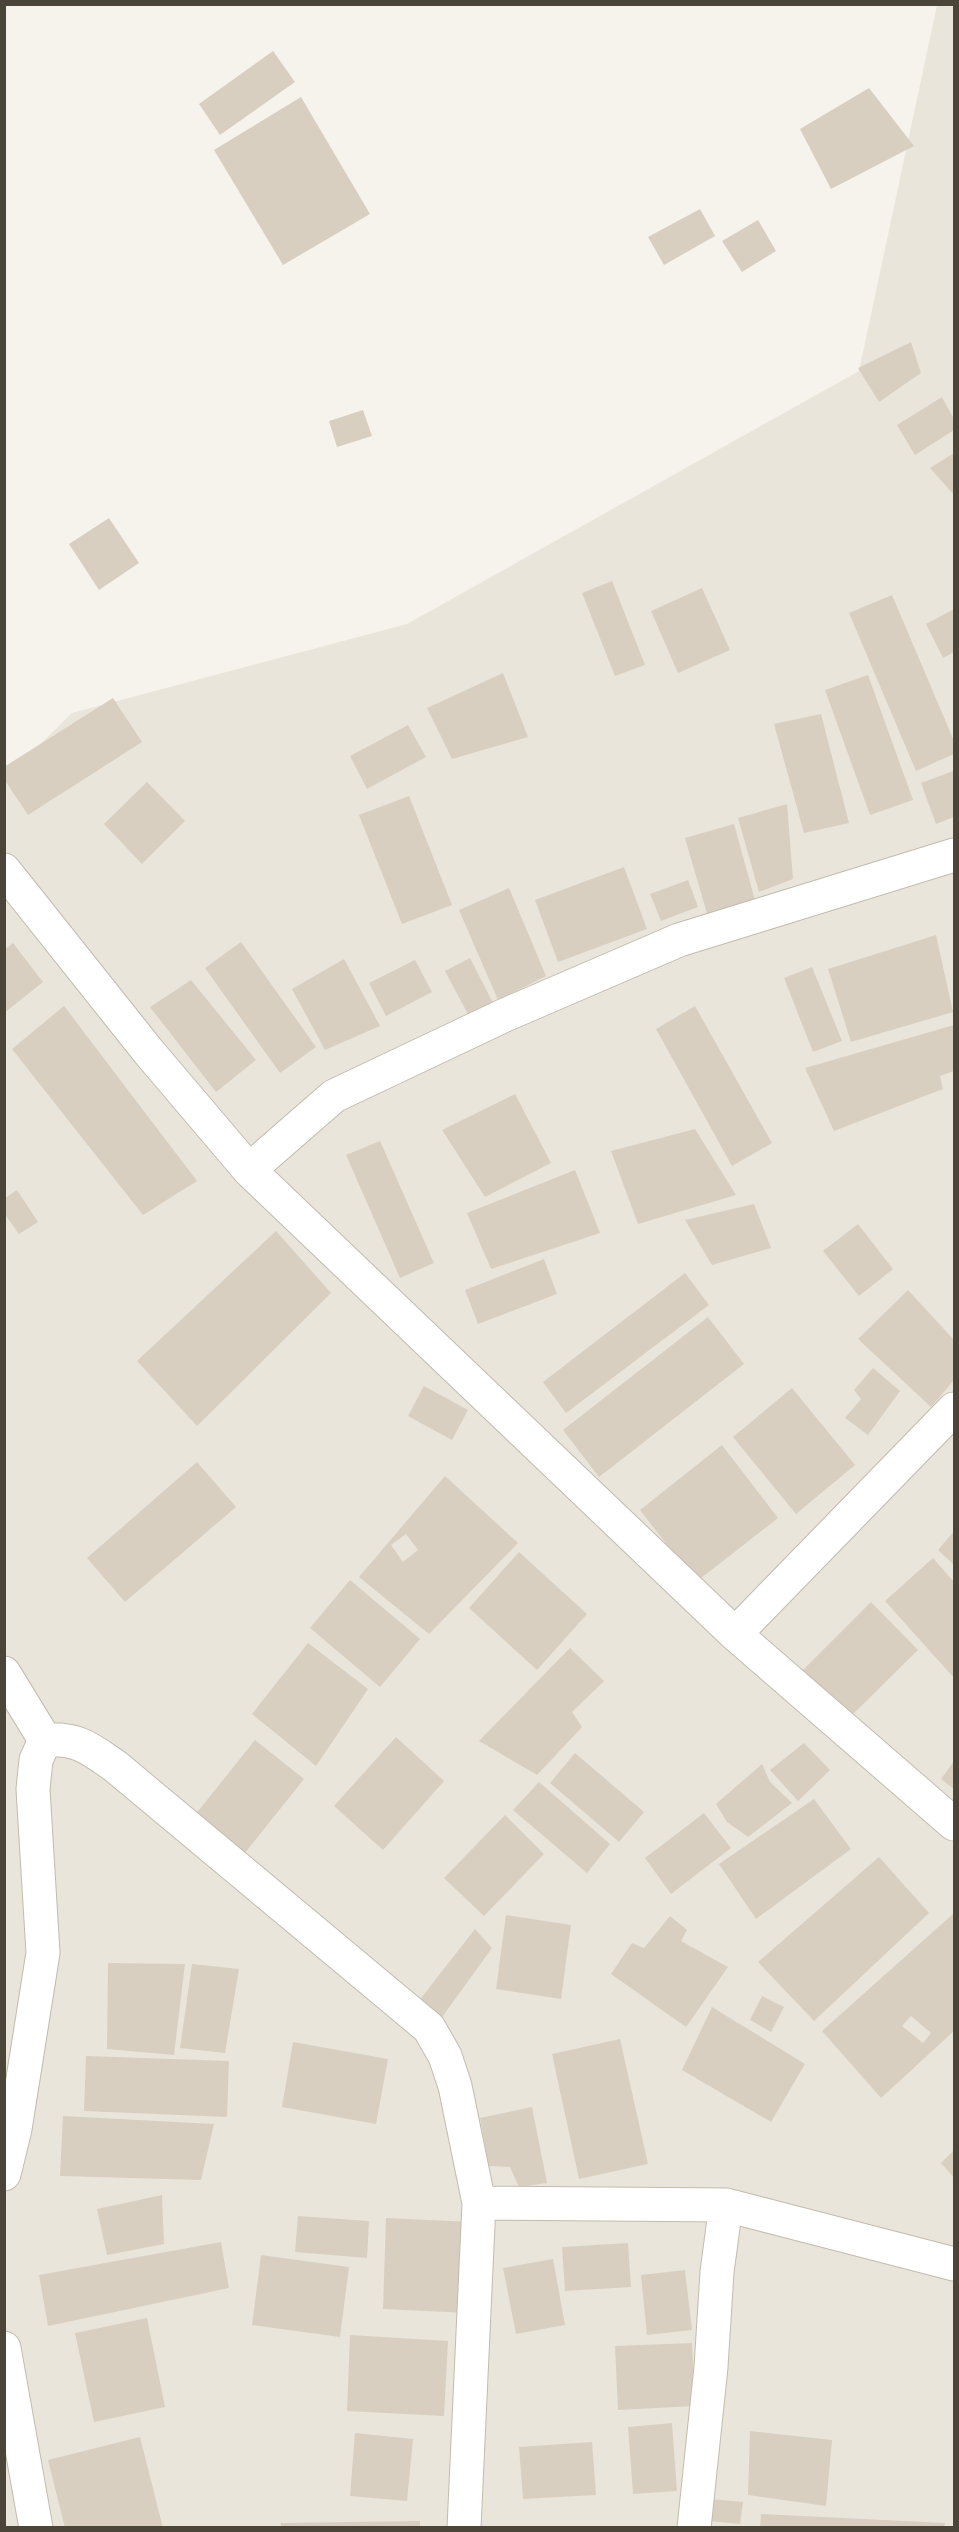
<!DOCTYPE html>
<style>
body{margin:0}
#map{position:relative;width:959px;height:2532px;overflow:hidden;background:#f6f3ec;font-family:"Roboto Condensed",sans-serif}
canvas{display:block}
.frame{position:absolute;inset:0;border:6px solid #4b4439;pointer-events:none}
</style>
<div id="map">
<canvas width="959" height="2532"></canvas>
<div class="frame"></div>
</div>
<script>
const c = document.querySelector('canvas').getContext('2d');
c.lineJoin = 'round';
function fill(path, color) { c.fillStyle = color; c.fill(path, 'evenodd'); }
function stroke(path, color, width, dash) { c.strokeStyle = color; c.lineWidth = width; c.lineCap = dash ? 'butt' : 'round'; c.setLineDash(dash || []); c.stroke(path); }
fill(new Path2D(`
 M 937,5 L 954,5 L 954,2527 L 5,2528 L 5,779 L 72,713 L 407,624 L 859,371 Z`), '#eae5da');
fill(new Path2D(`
 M 273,51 L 295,82 L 220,135 L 199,104 Z
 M 869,88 L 914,146 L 831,189 L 800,129 Z
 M 301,97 L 370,214 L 283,265 L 214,150 Z
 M 700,209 L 715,236 L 664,265 L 648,237 Z
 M 758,220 L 776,251 L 742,272 L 722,241 Z
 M 911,342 L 921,373 L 879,402 L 858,368 Z
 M 942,397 L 954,419 L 954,430 L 915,455 L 897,425 Z
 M 363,410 L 372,436 L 337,447 L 329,421 Z
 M 954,453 L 954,495 L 930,468 Z
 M 109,518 L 139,563 L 99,590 L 69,544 Z
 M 612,581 L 645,665 L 615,676 L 582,593 Z
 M 702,588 L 730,650 L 678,673 L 651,611 Z
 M 892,595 L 954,741 L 954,754 L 916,771 L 849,613 Z
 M 954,609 L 954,652 L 943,658 L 926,624 Z
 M 503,673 L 528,737 L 452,759 L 427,708 Z
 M 868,675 L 913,800 L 870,815 L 825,690 Z
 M 113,698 L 142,742 L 28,815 L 4,779 L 4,767 Z
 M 821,714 L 849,823 L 804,833 L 774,724 Z
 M 408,725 L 426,757 L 367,789 L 350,756 Z
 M 953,771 L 954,817 L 936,824 L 921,783 Z
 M 147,782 L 185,821 L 142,864 L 104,824 Z
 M 409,796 L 452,905 L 402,924 L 359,815 Z
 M 787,804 L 793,879 L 759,892 L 738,818 Z
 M 734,824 L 756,904 L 708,917 L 685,838 Z
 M 624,867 L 647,929 L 558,962 L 535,900 Z
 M 688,880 L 698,907 L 661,921 L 650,894 Z
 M 509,888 L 546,976 L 498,1000 L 459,910 Z
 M 936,935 L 953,1012 L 851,1042 L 828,969 Z
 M 241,942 L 316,1047 L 280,1073 L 205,968 Z
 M 13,943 L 43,982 L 4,1013 L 4,950 Z
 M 470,958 L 494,1005 L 470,1018 L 445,971 Z
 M 344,959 L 380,1026 L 325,1050 L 292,989 Z
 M 415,960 L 432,992 L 386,1016 L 369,983 Z
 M 812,967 L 842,1041 L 813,1052 L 784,978 Z
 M 191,980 L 256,1060 L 216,1092 L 150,1007 Z
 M 64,1006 L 197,1181 L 143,1215 L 12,1049 Z
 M 695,1006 L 772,1143 L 732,1166 L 656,1029 Z
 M 954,1025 L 954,1071 L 940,1076 L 943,1089 L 834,1131 L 805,1068 Z
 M 515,1094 L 551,1163 L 485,1197 L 442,1130 Z
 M 695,1129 L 736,1195 L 638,1224 L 611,1151 Z
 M 380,1141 L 434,1263 L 400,1278 L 346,1155 Z
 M 575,1170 L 600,1233 L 491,1269 L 467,1213 Z
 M 17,1190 L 38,1222 L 19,1234 L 4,1213 L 4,1199 Z
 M 754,1204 L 771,1248 L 712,1265 L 685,1220 Z
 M 858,1224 L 893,1269 L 859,1296 L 823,1251 Z
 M 276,1231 L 331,1293 L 197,1426 L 137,1361 Z
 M 544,1259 L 557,1294 L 478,1324 L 465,1290 Z
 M 685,1273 L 709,1305 L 566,1413 L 543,1382 Z
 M 908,1290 L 954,1340 L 954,1380 L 931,1407 L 858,1339 Z
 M 708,1317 L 744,1364 L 599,1477 L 563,1430 Z
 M 873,1368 L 900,1391 L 868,1435 L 845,1418 L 861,1399 L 854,1390 Z
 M 424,1386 L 468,1410 L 452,1440 L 408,1416 Z
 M 792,1388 L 855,1465 L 796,1514 L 733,1437 Z
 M 722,1445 L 778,1518 L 696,1582 L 640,1510 Z
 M 197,1462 L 236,1507 L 125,1602 L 87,1558 Z
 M 445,1476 L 518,1543 L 429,1634 L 359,1577 ZM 406,1534 L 418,1550 L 403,1562 L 391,1545 Z
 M 954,1531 L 954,1565 L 938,1550 Z
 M 519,1552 L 587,1614 L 537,1670 L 469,1608 Z
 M 933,1558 L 954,1582 L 954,1678 L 885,1601 Z
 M 350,1580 L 420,1639 L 380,1687 L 310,1628 Z
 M 871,1602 L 918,1650 L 849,1718 L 802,1671 Z
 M 308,1643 L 368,1689 L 316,1766 L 252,1714 Z
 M 570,1648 L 604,1681 L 572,1712 L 582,1727 L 537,1775 L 479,1741 Z
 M 396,1737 L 444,1781 L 383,1850 L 334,1806 Z
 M 255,1740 L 304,1779 L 244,1854 L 195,1815 Z
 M 804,1743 L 830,1770 L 798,1801 L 770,1770 Z
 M 575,1753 L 644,1812 L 619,1842 L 550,1783 Z
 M 954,1761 L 954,1789 L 941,1779 Z
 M 762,1764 L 770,1782 L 792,1803 L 748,1837 L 727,1822 L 716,1804 Z
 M 539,1782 L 610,1844 L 587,1873 L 513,1810 Z
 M 814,1799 L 851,1849 L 756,1919 L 719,1864 Z
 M 704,1813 L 731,1848 L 671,1894 L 645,1858 Z
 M 505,1815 L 544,1854 L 484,1916 L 444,1878 Z
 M 879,1857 L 929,1913 L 814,2021 L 758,1962 Z
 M 954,1913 L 954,2031 L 881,2098 L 822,2031 ZM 911,2016 L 931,2033 L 923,2043 L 902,2026 Z
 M 506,1915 L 571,1925 L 561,1999 L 496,1989 Z
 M 670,1916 L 687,1930 L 681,1941 L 728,1967 L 686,2027 L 611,1974 L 632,1943 L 644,1948 Z
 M 475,1929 L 492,1948 L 440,2020 L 418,2002 Z
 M 108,1963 L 185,1964 L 174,2055 L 107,2049 Z
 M 192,1964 L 239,1969 L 225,2053 L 180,2048 Z
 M 762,1996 L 784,2007 L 771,2032 L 750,2020 Z
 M 712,2007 L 805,2064 L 771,2122 L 682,2070 Z
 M 620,2039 L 648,2164 L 579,2179 L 552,2054 Z
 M 293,2042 L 388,2059 L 376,2124 L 282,2107 Z
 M 86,2056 L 229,2061 L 227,2117 L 84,2111 Z
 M 532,2107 L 547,2183 L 519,2187 L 510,2167 L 489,2166 L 480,2118 Z
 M 63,2116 L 214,2124 L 201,2180 L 60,2176 Z
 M 954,2150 L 954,2178 L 941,2163 Z
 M 162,2195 L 164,2244 L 107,2255 L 97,2209 Z
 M 298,2216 L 369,2221 L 367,2258 L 295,2252 Z
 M 386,2218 L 472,2222 L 468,2313 L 383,2309 Z
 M 221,2242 L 229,2288 L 48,2326 L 39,2275 Z
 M 628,2243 L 631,2287 L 565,2291 L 562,2247 Z
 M 261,2255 L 349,2267 L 340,2337 L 252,2325 Z
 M 553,2259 L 565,2325 L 516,2334 L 503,2268 Z
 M 685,2270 L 692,2330 L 647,2335 L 641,2275 Z
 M 147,2318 L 165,2407 L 94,2422 L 75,2333 Z
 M 350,2335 L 448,2341 L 444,2416 L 347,2411 Z
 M 692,2343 L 695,2406 L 618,2410 L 615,2346 Z
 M 672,2423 L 677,2491 L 633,2494 L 628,2427 Z
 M 750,2431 L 832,2440 L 826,2506 L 748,2495 Z
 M 355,2433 L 413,2439 L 407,2501 L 350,2496 Z
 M 140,2437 L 163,2528 L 65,2528 L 48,2460 Z
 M 592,2442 L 596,2495 L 523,2499 L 519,2447 Z
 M 711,2499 L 743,2502 L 740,2524 L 709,2521 Z
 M 761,2514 L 945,2523 L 944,2528 L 760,2528 Z
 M 420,2521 L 420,2528 L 281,2528 L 281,2523 Z`), '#d8cfc1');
const street = new Path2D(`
 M 4,870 L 148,1051 L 249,1170 L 735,1634 L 954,1824
 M 249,1170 L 334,1096 L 505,1015 L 679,940 L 954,855
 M 735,1634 L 954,1409
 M 4,1673 L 45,1740 L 36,1760 L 33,1789 L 43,1953 L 15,2129 L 4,2174
 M 45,1740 C 78,1738 89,1748 115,1766 L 429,2028 L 445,2056 L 455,2086 L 479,2203 L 464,2528
 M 479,2203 L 726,2205
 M 4,2348 L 36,2528
 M 694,2528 L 711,2367 L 717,2272 L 726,2205 L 954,2264`);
stroke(street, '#c2bbae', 35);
stroke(street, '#fff', 33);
</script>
